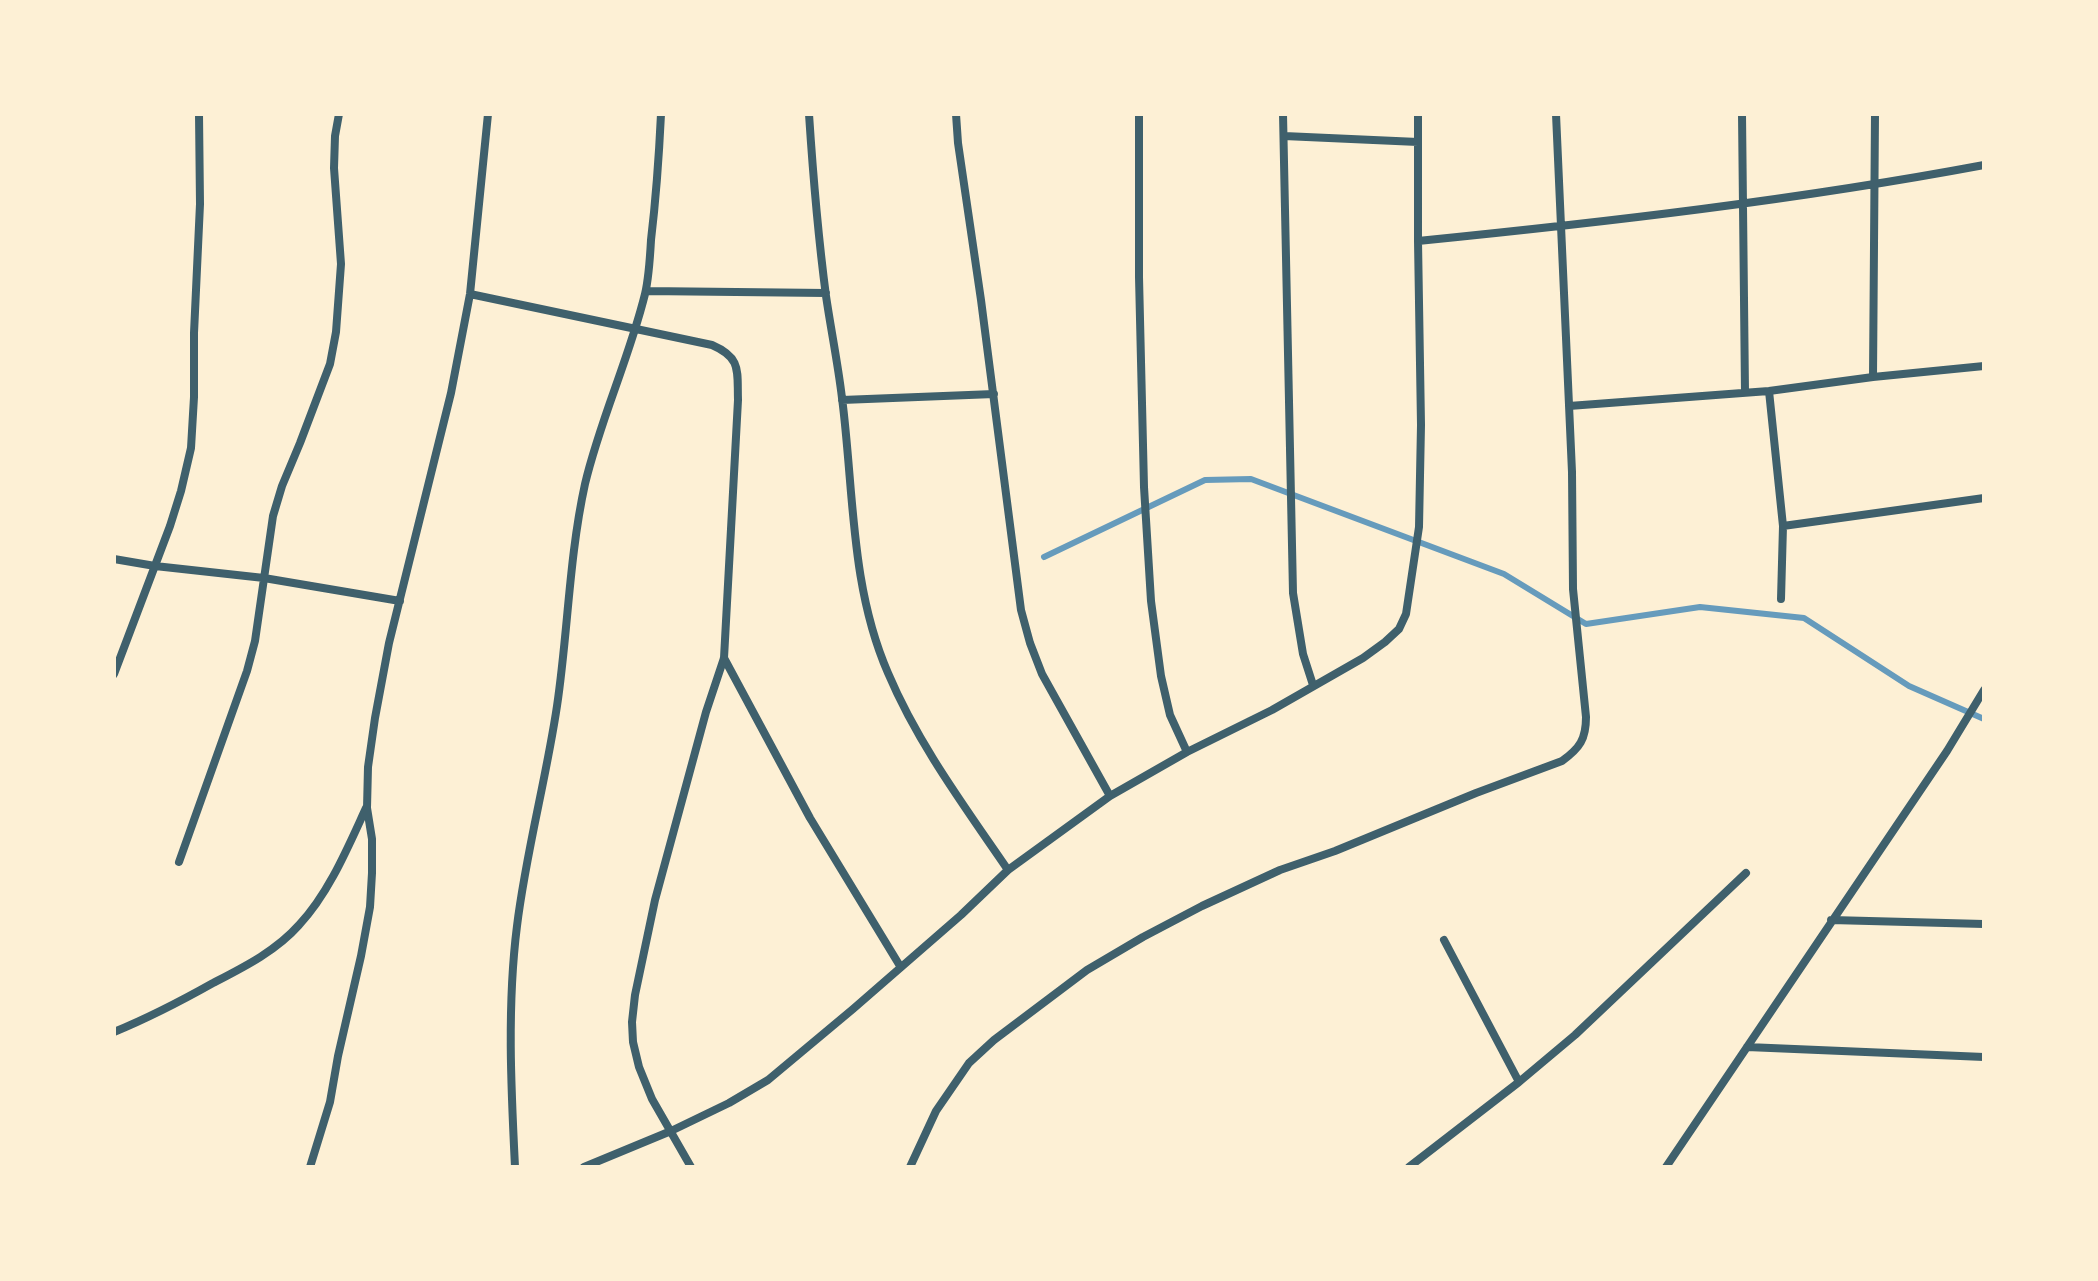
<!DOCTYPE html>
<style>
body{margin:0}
#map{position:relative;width:2098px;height:1281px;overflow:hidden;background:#fdf0d5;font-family:"PT Serif",serif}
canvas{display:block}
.frame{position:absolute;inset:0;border:116px solid #fdf0d5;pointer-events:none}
</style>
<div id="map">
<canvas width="2098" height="1281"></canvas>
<div class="frame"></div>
</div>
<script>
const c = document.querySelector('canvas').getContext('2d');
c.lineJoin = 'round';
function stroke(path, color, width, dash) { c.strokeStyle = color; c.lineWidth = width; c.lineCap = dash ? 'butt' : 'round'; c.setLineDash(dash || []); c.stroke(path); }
stroke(new Path2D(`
 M 1044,557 L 1205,480 L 1251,479 L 1504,574 L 1586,624 L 1700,607 L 1804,618 L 1909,686 L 1984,719`), '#669bbc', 6);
stroke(new Path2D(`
 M 809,114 C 813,175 818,235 826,296 C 831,330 838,364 842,398 C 854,490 850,586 888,673 C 918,744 965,807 1008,870
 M 956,114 L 958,143 L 981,300 L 1021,610 L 1030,643 L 1042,674 L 1110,796
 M 1139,114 L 1139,277 L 1144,487 L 1151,601 L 1161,676 L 1170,715 L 1187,752
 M 1283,114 L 1293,593 L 1303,654 L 1313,685
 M 1742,114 L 1745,392
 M 1284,136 L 1418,142
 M 1418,241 C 1607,222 1797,200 1984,165
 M 646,291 L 826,293
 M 470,294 L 712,345 C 742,358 737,371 738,400 L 724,658 L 706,712 L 655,900 L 635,995 L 632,1022 L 633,1042 L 639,1067 L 652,1099 L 691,1167
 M 1873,377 L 1875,114
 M 1769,391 L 1783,526 L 1781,599
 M 842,400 L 994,394
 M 1569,406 L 1769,391 L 1873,377 L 1984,366
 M 1783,526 L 1984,498
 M 114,559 L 155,566 L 264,578 L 400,601
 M 724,658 L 810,818 L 900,966
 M 114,674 L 170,526 L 181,491 L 191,448 L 194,397 L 194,333 L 200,204 L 199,114
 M 179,862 L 247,671 L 255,641 L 273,516 L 282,486 L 300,443 L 330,364 L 336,332 L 341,264 L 334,168 L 335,136 L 339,114
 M 1831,920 L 1984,924
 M 1444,940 L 1519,1082
 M 114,1032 C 148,1018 181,1001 213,983 C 244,967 276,951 299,925 C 329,893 348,847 366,808
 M 1747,1047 L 1984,1057
 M 310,1167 L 330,1102 L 338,1056 L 361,956 L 370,907 L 372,873 L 372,839 L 367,808 L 368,767 L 375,718 L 389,643 L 451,393 L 470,294 L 488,114
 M 515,1167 C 511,1087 507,1005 517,926 C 526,852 546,780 557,706 C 568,632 569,557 585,484 C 600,420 629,359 645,294 C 649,277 650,258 651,240 C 656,198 659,156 661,114
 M 584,1167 L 671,1131 L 729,1103 L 768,1080 L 853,1009 L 961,915 L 1008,870 L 1110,796 L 1187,752 L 1272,710 L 1363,658 L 1385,642 L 1399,629 L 1406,614 L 1419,527 L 1421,425 L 1418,241 L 1418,114
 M 910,1167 L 936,1111 L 969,1063 L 994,1040 L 1087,970 L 1143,937 L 1202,906 L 1280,870 L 1335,851 L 1476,793 L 1562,761 C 1580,748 1586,739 1586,717 L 1573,589 L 1572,472 L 1556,114
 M 1409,1167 L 1519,1082 L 1575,1035 L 1746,873
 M 1666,1167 L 1947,751 L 1984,690`), '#3f606c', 8);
</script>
